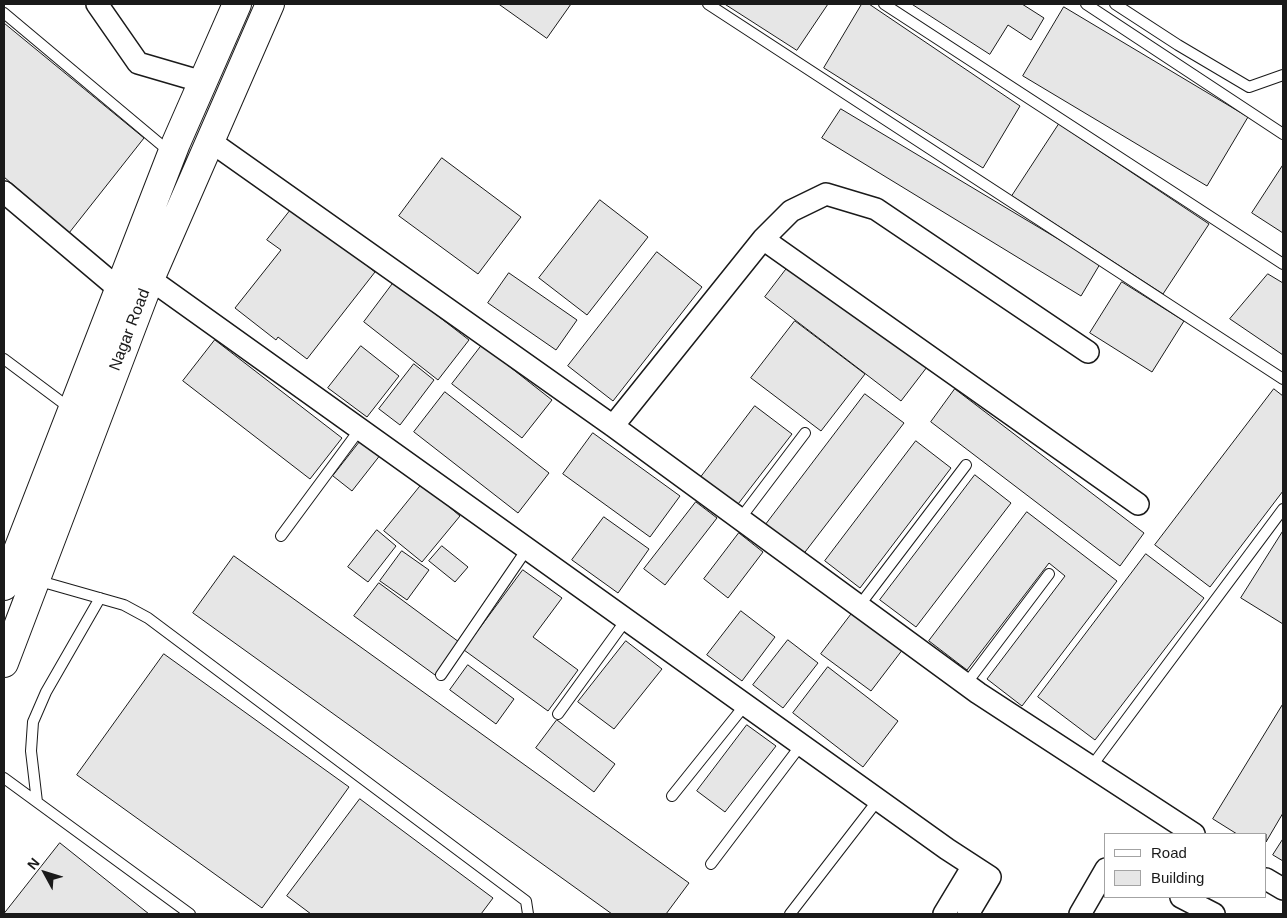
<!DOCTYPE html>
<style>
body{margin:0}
#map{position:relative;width:1287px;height:918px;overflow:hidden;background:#fff;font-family:Helvetica,sans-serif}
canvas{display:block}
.frame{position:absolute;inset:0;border:5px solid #1a1a1a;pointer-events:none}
.legend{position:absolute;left:1104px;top:833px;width:162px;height:65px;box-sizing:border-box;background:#fff;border:1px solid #a3a3a3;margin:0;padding:6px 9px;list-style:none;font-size:15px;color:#1a1a1a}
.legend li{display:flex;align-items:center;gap:10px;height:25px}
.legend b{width:25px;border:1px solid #a3a3a3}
.north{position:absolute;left:20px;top:848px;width:50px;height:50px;-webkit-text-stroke:4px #fff;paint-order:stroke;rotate:309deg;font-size:14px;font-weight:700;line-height:20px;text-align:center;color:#1a1a1a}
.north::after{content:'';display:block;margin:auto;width:18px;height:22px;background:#1a1a1a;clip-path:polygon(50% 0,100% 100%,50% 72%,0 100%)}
</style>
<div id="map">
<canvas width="1287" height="918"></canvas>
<div class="frame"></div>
<ul class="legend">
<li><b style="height:6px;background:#fff"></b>Road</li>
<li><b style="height:14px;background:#e6e6e6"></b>Building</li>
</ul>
<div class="north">N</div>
</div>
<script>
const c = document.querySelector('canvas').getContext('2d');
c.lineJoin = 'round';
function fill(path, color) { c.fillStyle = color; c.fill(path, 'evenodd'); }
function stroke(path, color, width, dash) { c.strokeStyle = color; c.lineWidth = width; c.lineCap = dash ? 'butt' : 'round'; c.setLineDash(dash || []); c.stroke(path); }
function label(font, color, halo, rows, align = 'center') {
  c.font = font + ' Helvetica,sans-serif'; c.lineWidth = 4; c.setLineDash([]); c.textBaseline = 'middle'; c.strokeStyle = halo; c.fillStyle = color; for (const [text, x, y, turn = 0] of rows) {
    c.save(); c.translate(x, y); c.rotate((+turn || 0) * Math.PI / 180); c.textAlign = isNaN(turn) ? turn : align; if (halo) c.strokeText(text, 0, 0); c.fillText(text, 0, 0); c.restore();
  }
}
const building = new Path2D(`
 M 499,4 L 571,4 L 547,38 Z
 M 725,4 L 828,4 L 797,50 Z
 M 862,4 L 869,4 L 1020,106 L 983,168 L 824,68 Z
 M 912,4 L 1022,4 L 1044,18 L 1031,40 L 1008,25 L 990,54 Z
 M 1064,7 L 1248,117 L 1207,186 L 1023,76 Z
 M 4,23 L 144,138 L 69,233 L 4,177 Z
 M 841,109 L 1100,264 L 1081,296 L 822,138 Z
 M 1059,124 L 1209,224 L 1163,294 L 1012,196 Z
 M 442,158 L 521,217 L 478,274 L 399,216 Z
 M 1283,165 L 1283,233 L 1252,213 Z
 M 600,200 L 648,237 L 587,315 L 539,278 Z
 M 293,207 L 375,272 L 307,359 L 278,337 L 276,340 L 235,308 L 281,250 L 267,240 Z
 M 657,252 L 702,287 L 613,401 L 568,366 Z
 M 791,263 L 927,367 L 901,401 L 765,297 Z
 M 509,273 L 577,320 L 556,350 L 488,303 Z
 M 1268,274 L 1283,283 L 1283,355 L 1230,319 Z
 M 394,282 L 469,340 L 438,380 L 364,322 Z
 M 1122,282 L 1184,321 L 1152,372 L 1090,333 Z
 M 795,321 L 865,374 L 821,431 L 751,378 Z
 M 215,340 L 342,438 L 310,479 L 183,381 Z
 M 482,345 L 552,400 L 522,438 L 452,384 Z
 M 361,346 L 399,376 L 367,417 L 328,388 Z
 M 414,364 L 434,380 L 400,425 L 379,409 Z
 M 955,389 L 1144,533 L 1120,566 L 931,422 Z
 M 1274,389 L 1283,396 L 1283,491 L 1210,587 L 1155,545 Z
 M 445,392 L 549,473 L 518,513 L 414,432 Z
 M 865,394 L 904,423 L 802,556 L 764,527 Z
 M 755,406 L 792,434 L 735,508 L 698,481 Z
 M 593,433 L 680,496 L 650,537 L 563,474 Z
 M 362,439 L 381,454 L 352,491 L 333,476 Z
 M 916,441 L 951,468 L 860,588 L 825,561 Z
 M 975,475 L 1011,503 L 916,627 L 880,600 Z
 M 422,484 L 460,516 L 422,562 L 384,531 Z
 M 696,502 L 717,518 L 665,585 L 644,569 Z
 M 1027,512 L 1117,581 L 1022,706 L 987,679 L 1065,576 L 1049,563 L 967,670 L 929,641 Z
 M 604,517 L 649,549 L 618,593 L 572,560 Z
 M 377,530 L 396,546 L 368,582 L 348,567 Z
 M 1283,531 L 1283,624 L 1241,598 Z
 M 739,533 L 763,552 L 728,598 L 704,579 Z
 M 442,546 L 468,567 L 455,582 L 429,561 Z
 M 402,551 L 429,570 L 407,600 L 380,581 Z
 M 1146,554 L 1204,598 L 1095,740 L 1038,697 Z
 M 234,556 L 689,883 L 666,914 L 612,914 L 193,613 Z
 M 523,570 L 562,598 L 533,637 L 578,670 L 548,711 L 464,650 Z
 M 379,583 L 459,642 L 435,675 L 354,616 Z
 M 741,611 L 775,637 L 742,681 L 707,655 Z
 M 853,612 L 903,649 L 871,691 L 821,654 Z
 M 788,640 L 818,663 L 783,708 L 753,685 Z
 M 626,641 L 662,669 L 614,729 L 578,702 Z
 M 164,654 L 349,787 L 262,908 L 77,775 Z
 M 468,665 L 514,699 L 496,724 L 450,690 Z
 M 828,667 L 898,721 L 863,767 L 793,713 Z
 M 1283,704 L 1283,813 L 1266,842 L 1266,834 L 1237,834 L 1213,819 Z
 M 557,720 L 615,764 L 594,792 L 536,748 Z
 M 747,725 L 776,746 L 725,812 L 697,791 Z
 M 360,799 L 493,898 L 481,914 L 311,914 L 287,896 Z
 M 1283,839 L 1283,861 L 1273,855 Z
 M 60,843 L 149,914 L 4,914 Z`);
fill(building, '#e6e6e6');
stroke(building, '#1a1a1a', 1);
const lane = new Path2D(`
 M 708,4 L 1283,379
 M 884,4 L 1283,264
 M 1086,4 L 1283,134
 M 1115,4 L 1178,45 L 1249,87 L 1283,75
 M 4,13 L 171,153
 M 4,359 L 71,409
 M 740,519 L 805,433
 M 281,536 L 360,429
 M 36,580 L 124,605 L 148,618 L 526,901 L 528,914
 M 859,606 L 966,465
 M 441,675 L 527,549
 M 966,684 L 1049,574
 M 558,714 L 626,620
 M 1091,767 L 1283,509
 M 4,778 L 190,914
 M 672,796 L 745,705
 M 37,802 L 31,751 L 33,722 L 46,692 L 100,598
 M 711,864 L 801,745
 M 790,914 L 878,800`);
const street = new Path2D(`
 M 97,4 L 138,63 L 203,82
 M 210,141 L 613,426 L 978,693 L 1194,834
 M 4,192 L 119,289
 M 763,239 L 1138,504
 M 150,279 L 947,849 L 990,877 L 968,914
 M 613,426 L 763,239 L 791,211 L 826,194 L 876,209 L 1088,352
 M 1266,879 L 1283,889
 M 1181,897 L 1214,914
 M 944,914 L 973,866
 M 1080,914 L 1106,869`);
const highway = new Path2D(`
 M 4,586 L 176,143 L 237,4
 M 4,663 L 150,279 L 270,4`);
stroke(lane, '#1a1a1a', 12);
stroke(street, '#1a1a1a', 24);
stroke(highway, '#1a1a1a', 30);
stroke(lane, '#fff', 10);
stroke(street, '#fff', 21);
stroke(highway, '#fff', 28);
label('16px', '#1a1a1a', '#fff', [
 ["Nagar Road",130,330,-69]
]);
</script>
